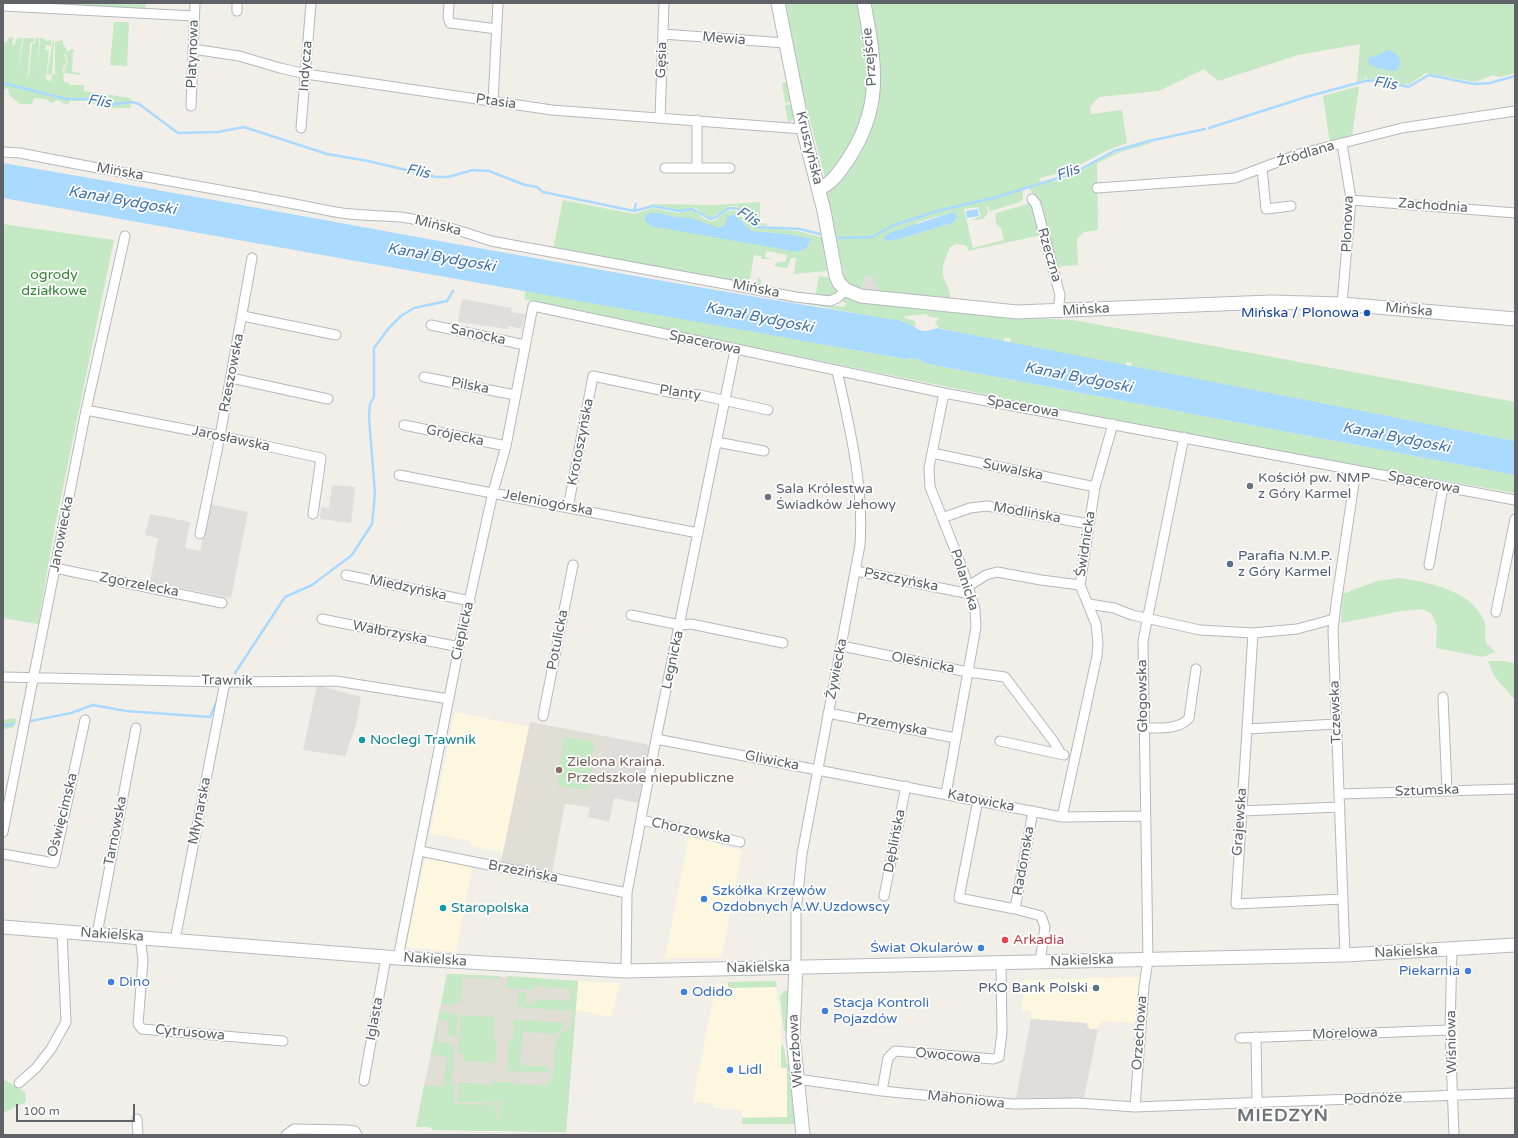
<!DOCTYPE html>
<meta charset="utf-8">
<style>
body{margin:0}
#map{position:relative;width:1518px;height:1138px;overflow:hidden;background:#f1efe8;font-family:"Varela Round",sans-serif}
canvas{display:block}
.frame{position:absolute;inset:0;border:4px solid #5f6368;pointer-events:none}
.scale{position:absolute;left:16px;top:1104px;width:119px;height:18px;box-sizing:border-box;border:2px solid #5f6368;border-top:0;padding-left:5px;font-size:12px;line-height:14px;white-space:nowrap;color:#5f6368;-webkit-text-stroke:3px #fff;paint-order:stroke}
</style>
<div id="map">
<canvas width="1518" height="1138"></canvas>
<div class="frame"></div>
<div class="scale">100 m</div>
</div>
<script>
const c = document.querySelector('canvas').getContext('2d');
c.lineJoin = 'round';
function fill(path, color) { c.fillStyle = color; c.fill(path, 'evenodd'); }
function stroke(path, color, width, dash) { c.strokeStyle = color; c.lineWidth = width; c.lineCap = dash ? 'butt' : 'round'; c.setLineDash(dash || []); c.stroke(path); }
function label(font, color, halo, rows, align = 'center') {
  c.font = font + ' "Varela Round",sans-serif'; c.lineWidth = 3.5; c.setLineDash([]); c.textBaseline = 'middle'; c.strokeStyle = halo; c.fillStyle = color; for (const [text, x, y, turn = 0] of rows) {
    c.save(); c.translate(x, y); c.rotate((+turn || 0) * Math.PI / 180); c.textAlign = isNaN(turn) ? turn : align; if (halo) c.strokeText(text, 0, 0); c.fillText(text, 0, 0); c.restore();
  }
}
fill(new Path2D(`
 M 455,712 L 529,727 L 503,853 L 471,846 L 470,841 L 430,833 Z
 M 689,835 L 715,840 L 719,845 L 742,850 L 721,958 L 665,958 Z
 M 429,858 L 472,866 L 456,952 L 406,947 L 424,861 Z
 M 1141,977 L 1135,1023 L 1100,1021 L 1098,1029 L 1090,1029 L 1086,1023 L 1031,1019 L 1031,1011 L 1022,1011 L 1024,980 Z
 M 578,981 L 620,983 L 611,1017 L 576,1010 Z
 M 775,983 L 781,1021 L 781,1044 L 787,1068 L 787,1117 L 742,1117 L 742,1110 L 713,1108 L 713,1103 L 693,1102 L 716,984 Z`), '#fef7e0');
fill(new Path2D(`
 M 865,276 L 874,277 L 877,284 L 877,292 L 862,289 Z
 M 462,299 L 512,308 L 511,312 L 525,314 L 522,329 L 509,326 L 508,329 L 458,322 Z
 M 332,485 L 355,487 L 351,523 L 320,519 L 321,507 L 329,508 Z
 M 210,504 L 248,512 L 231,598 L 150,582 L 158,538 L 145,535 L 150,514 L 190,522 L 185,548 L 200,551 Z
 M 317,685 L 361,697 L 356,725 L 345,756 L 303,750 Z
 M 604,736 L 646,744 L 649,747 L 638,803 L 614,798 L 609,822 L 588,817 Z
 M 1031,1019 L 1086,1023 L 1090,1029 L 1098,1029 L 1084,1098 L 1016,1098 Z`), '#e0deda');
fill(new Path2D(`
 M 530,722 L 604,736 L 590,807 L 565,804 L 552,873 L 501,862 Z
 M 447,974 L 578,981 L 566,1132 L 434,1130 L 429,1127 L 416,1127 Z`), '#e1ded6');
fill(new Path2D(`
 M 66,3 L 146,3 L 145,11 L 66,5 Z
 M 786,3 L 1515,3 L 1515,73 L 1499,77 L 1493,75 L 1475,82 L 1426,73 L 1409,84 L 1405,85 L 1384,79 L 1367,79 L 1366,75 L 1365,79 L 1357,82 L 1360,44 L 1298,55 L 1218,81 L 1204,69 L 1159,91 L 1099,97 L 1090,107 L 1091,114 L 1122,110 L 1127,143 L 1108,150 L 1068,171 L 1040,178 L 1041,184 L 1070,178 L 1105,156 L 1141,144 L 1155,142 L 1121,152 L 1097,163 L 1098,230 L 1084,232 L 1077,239 L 1078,265 L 1056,267 L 1035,196 L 1028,188 L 1023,190 L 1023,198 L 1020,202 L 991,211 L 989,210 L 989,207 L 987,206 L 988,213 L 983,219 L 972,220 L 981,216 L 978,207 L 964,209 L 973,248 L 1004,240 L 1001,228 L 996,224 L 995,215 L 997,213 L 1030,203 L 1032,204 L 1041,235 L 968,251 L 967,246 L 956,244 L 950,247 C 946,256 940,269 944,278 C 947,287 951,290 950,300 L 877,292 L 877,284 L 873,283 L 874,277 L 865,276 L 862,289 L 851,286 L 845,280 L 827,194 L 831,187 L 825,178 L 803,94 ZM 953,212 L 957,219 L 955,222 L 900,239 L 918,222 Z
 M 114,22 L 129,22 L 127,66 L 110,65 Z
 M 13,37 L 9,76 L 12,45 L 15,45 L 17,37 L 17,39 L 23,38 L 21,46 L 19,73 L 22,46 L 24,38 L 34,38 L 34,42 L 30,43 L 28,75 L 26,79 L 29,75 L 32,44 L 35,43 L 35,38 L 39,38 L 37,80 L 40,38 L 45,39 L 45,41 L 51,40 L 51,46 L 46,45 L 45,50 L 49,50 L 46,78 L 47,80 L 51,81 L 52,75 L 47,74 L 53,40 L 54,40 L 52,75 L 55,74 L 55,42 L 63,40 L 63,44 L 67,50 L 64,55 L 67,62 L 63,68 L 64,82 L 69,83 L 70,85 L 84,85 L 84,91 L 130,98 L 131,108 L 103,108 L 88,101 L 70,101 L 69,104 L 65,104 L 58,100 L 51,103 L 46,99 L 34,98 L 32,104 L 20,104 L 9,95 L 8,88 L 3,90 L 4,42 L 7,42 L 8,38 Z
 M 72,49 L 76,51 L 73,51 L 72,72 L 80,73 L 80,75 L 65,73 L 64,70 L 68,62 L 65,53 Z
 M 787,82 L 791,102 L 785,103 L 782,83 Z
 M 1359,86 L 1352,137 L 1330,143 L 1323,96 Z
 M 792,104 L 794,120 L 788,122 L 785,105 Z
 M 563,200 L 634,214 L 653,208 L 677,213 L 694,210 C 718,234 714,212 734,210 L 753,227 L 798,231 L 824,238 L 827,271 L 794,274 L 796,258 L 791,258 L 787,268 L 774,266 L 776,263 L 786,261 L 787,255 L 766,251 L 765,257 L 773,259 L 761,259 L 761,256 L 754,255 L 749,285 L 756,286 L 758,277 L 761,281 L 760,287 L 621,262 C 600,254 576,253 553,249 Z
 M 760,202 L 760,223 L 767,224 L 767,226 L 755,224 L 737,206 L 730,206 L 711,218 L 704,215 L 696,208 L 678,210 L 649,204 L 718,205 Z
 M 3,224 L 114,240 L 56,521 L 38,624 L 3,618 Z
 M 819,276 L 830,278 L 838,292 L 832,297 L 814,295 L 816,293 Z
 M 526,290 L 905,359 C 914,357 920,359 928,364 L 1515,475 L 1515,493 C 1183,436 853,369 524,299 Z
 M 843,297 L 860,303 L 1006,317 L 1073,320 L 1515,402 L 1515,441 L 1131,367 L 1132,363 L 1127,362 L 1125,366 L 1010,343 L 1011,339 L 1005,337 L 1003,342 L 939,328 L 935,323 L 939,318 L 930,317 L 926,314 L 905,316 L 904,318 L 915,321 L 916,326 L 913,327 L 902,322 L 802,303 L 802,301 L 844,307 L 846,304 L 840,299 Z
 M 1399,578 C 1427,582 1472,590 1484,621 C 1487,627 1484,636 1486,643 C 1488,646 1493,649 1495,652 L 1483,657 L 1436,648 L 1437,627 L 1432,614 L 1422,609 L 1402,611 L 1341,623 L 1342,594 L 1377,581 Z
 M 1488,661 L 1506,661 L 1515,664 L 1515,700 L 1494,676 Z
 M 14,718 L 17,720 L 13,728 L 3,729 L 3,720 Z
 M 564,737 L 595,742 L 588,790 L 558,786 Z
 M 447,974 L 500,976 L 498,979 L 463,977 L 460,1002 L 452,1005 L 441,1004 L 440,1011 L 458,1014 L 456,1037 L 448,1035 L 449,1022 L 439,1020 L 437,1041 L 447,1043 L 454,1048 L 452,1084 L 455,1088 L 454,1104 L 498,1105 L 497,1119 L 499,1120 L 500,1099 L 498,1099 L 498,1103 L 457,1102 L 459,1089 L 457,1082 L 491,1085 L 492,1081 L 548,1086 L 549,1079 L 553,1079 L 556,1038 L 571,1025 L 572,1011 L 518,1007 L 519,992 L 526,993 L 525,1004 L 534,1004 L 534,999 L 570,1001 L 571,989 L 534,986 L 533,990 L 506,988 L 507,976 L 578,981 L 566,1132 L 434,1130 L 429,1127 L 416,1127 L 424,1085 L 443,1087 L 447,1057 L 431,1054 Z
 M 774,981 L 776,982 L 777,987 L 728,988 L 728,982 Z
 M 784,991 L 790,991 L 787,1031 L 784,1031 L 780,996 Z
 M 461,1015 L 495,1017 L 493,1038 L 497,1038 L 495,1063 L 464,1061 L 464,1054 L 458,1054 Z
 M 514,1019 L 567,1023 L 556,1034 L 523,1032 L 520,1065 L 550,1067 L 549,1073 L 507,1071 L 509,1039 L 513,1039 Z
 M 783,1044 L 787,1064 L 792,1063 L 798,1124 L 742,1124 L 742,1118 L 787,1117 L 787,1068 L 781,1068 L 781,1046 Z
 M 5,1080 L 25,1092 L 26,1102 L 3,1113 L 3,1081 Z`), '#c5e8c5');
fill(new Path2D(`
 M 1388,50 C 1398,53 1404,61 1397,70 C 1390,73 1385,67 1378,69 L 1368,63 L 1369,57 L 1376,56 Z
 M 3,163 C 295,213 586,270 878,317 C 887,319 898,319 907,323 C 921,330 920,334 937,328 L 1515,441 L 1515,475 L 928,364 C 920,359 914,357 905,359 L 3,198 Z
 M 978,209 L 979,216 L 967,218 L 966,211 Z
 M 953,212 L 957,216 L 955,222 L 900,239 L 885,241 L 884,237 L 889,233 Z
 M 648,213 L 658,213 L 674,217 L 691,218 L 719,228 L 724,226 L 728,217 L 734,214 L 751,231 L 786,234 L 812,239 L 806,248 L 798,252 L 650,226 L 644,219 Z`), '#aadaff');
stroke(new Path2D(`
 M 3,83 L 66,99 L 87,99 L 109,105 L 131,102 L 139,104 L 178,133 L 218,132 L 244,127 L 327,154 L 368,161 L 436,177 L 448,177 L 473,170 L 489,171 L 525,185 L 537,187 L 543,192 L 634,211 L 653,206 L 679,211 L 693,209 L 710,219 C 719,218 724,208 732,208 C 744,207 747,222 756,227 L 800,229 L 824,235
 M 1209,128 L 1306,97 L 1365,81 L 1379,80 L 1408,87 L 1429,75 L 1474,84 L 1490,83 L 1515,76
 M 634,211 L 636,204
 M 838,238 L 872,237 L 894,225 L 941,210 L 993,198 L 1072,174 L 1114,151 L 1149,141 L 1205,129
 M 235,673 L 285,597 L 312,585 L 352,555 L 372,524 L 375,494 L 369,417 L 370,404 L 374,397 L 374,348 L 388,329 L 401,316 L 414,308 L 447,301 L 453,291
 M 31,721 L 71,713 L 93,705 L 126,711 L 210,717 L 217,701
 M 3,726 L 14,724`), '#aadaff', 2.5);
const street = new Path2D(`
 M 449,3 L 448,17 L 450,23 L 497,29
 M 3,6 L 194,16
 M 237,11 L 237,3
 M 663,34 L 785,43
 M 193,49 L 239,56 L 280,68 L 306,74 L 552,110 L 803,129
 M 493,102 L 498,3
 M 191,106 L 195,3
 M 660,118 L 664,3
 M 301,128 L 311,3
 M 1342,143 L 1351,199 L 1342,304
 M 3,152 L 20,153 C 123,174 227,190 330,211 C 353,216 377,215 400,217 C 430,221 461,231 491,241 L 796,297 L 830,301 L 837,298 L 846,290
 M 665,168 L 730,168
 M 697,168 L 697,120
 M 1262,168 L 1266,209 L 1291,206
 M 1097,188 L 1235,178 L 1299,154 L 1402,128 L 1515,111
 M 1032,199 L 1036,204 L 1060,295 L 1058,312
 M 1351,200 L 1515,213
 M 243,316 L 336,335
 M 431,325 L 525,345
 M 424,377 L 515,395
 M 231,378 L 328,399
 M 944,393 L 929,468 L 930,487 L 963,570 L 975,609 L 976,627 L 946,794
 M 86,410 L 220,436 L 321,458 L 313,514
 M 404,425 L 506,446
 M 717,442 L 764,451
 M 932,453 L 1095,487
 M 399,475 L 698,533
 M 568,508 L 593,376 L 674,393 L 700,395 L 768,410
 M 942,518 L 970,508 L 987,506 L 1089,524
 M 200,534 L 220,436 L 252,258
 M 1429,565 L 1443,487
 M 55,568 L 222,603
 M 856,571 L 970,594
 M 346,575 L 470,601
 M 967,587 L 986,575 L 997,572 L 1041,580 L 1080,585
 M 1089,604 L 1114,608 L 1132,615 L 1200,630 L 1253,633 L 1297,629 L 1334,619
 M 1496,612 L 1515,519
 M 631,615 L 680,625 L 691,624 L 783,643
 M 322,619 L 459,647
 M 1253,633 L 1236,904 L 1343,899
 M 842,646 L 968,672 L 1005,677 L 1054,742 L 1061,754
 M 3,677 L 225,682 L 336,681 L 449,699
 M 1443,697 L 1447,790
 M 828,713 L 955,738
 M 543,716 L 573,565
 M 1143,728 C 1156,728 1180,730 1189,718 L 1196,669
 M 1247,729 L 1336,724
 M 656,739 L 1062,817 L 1146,816
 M 1000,741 L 1064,755
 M 1339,794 L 1515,789
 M 978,800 L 959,898 L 1015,909 L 1041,916 L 1045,927 L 1040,962
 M 1241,811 L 1340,807
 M 1062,817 L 1097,656 L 1098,643 L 1096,624 L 1080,585 L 1095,487 L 1113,424
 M 641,820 L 740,842
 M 3,832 L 86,410 L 125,236
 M 420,851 L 627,893
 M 3,854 L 54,863 L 85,720
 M 884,896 L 906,786
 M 1015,909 L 1033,811
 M 97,934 L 136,728
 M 140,937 L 143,960 L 138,1024 L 142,1029 L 283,1041
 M 175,940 L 225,682
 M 1452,949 L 1450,1030 L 1454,1135
 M 1345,955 L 1333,630 L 1336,604 L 1356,470
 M 398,958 L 459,647 L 493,492 L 506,446 L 533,306 L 944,393 L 1515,500
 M 796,967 L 796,912 L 802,854 L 860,545 C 864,486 850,429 837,371
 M 626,971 L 627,893 L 656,739 L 735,350
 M 1256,1037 L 1257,1102
 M 1240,1038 L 1450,1030
 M 797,1079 L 882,1091 L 1013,1104 L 1078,1103 L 1135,1107 L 1515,1093
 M 364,1081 L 386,957
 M 19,1083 L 36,1068 L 51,1049 L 66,1022 L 62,932
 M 882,1091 L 888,1058 L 895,1051 L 993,1059 L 999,1057 L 1002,1033 L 1001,963
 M 1135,1107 L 1144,986 L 1148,960 L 1143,641 L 1184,437
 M 137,1119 L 138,1135
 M 286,1135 L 294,1129 L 347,1130 L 355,1131 L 357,1135`);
const secondary = new Path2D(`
 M 778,3 L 803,129 L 824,211 L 836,276 L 839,283 L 846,290 L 861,296 L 1017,312 L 1271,302 L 1342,304 L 1515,319
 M 819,188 C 832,184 839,172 847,161 C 884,106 875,64 864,3
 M 3,927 L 398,958 L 626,971 L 1345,955 L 1515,945
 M 796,967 L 793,1036 L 803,1135`);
stroke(street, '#b5b8bc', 11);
stroke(secondary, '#b6babf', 15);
stroke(street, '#fff', 9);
stroke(secondary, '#fff', 13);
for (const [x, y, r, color] of [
 [1367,313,4,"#1a4fb4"],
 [1250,486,4,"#6b7280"],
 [768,497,4,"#6b7280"],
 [1230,564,4,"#5c6f8a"],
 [362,740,4,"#0f9aa8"],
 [559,770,4,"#8d6e63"],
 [704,899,4,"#3f7fe0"],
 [443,908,4,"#0f9aa8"],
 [1005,940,4,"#e0444e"],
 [981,948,4,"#3f7fe0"],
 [1468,971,4,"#3f7fe0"],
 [111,982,4,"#3f7fe0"],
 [1096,988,4,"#5c6f8a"],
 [684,992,4,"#3f7fe0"],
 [825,1011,4,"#3f7fe0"],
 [730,1070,4,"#3f7fe0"]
]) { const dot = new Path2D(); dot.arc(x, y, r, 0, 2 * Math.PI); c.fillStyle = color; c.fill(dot); stroke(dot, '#fff', 1.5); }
label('14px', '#5f6368', '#fff', [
 ["Mewia",724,39,5],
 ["Platynowa",193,54,-88],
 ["Przejście",870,57,-95],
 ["Gęsia",662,60,-88],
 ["Indycza",306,66,-86],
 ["Ptasia",496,102,8],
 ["Kruszyńska",809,148,76],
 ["Źródlana",1306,154,-17],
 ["Mińska",120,172,10],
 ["Zachodnia",1433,206,4],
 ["Plonowa",1348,224,-88],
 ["Mińska",438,226,14],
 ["Rzeczna",1049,255,74],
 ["Mińska",756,289,11],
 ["Mińska",1086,310,-3],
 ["Mińska",1409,310,5],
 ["Sanocka",478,335,12],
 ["Spacerowa",705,343,12],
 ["Rzeszowska",232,373,-79],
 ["Pilska",470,386,11],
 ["Planty",680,393,8],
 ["Spacerowa",1023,407,10],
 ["Grójecka",455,436,12],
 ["Jarosławska",231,439,12],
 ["Krotoszyńska",581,442,-79],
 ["Suwalska",1013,470,12],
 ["Spacerowa",1424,483,11],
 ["Jeleniogórska",548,503,11],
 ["Modlińska",1027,513,10],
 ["Janowiecka",62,534,-79],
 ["Świdnicka",1086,544,-81],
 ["Pszczyńska",901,580,11],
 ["Polanicka",964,580,72],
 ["Zgorzelecka",139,585,11],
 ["Miedzyńska",408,588,12],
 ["Cieplicka",463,631,-77],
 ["Wałbrzyska",390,633,11],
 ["Potulicka",558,640,-79],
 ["Legnicka",673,660,-78],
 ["Oleśnicka",923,663,11],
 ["Żywiecka",837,669,-79],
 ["Trawnik",227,681,1],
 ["Głogowska",1143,696,-91],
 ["Tczewska",1336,712,-92],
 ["Przemyska",892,725,11],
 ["Gliwicka",772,761,11],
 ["Sztumska",1427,791,-2],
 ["Katowicka",981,801,11],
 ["Młynarska",200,811,-79],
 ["Oświęcimska",63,815,-76],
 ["Grajewska",1240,822,-86],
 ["Tarnowska",116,831,-79],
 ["Chorzowska",691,831,12],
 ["Dęblińska",895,841,-79],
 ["Radomska",1024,861,-80],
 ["Brzezińska",523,872,11],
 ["Nakielska",112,935,4],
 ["Nakielska",1406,952,-3],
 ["Nakielska",435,960,4],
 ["Nakielska",1082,961,-2],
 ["Nakielska",758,968,-1],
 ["Iglasta",375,1019,-80],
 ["Cytrusowa",190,1033,5],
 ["Orzechowa",1140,1033,-86],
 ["Morelowa",1345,1034,-2],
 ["Wiśniowa",1452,1042,-91],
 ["Wierzbowa",796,1051,-94],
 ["Owocowa",948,1056,5],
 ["Podnóże",1373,1099,-2],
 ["Mahoniowa",966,1100,6]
]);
label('14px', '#348238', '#fff', [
 ["ogrody",54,275],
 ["działkowe",54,291]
]);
label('14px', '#164399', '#fff', [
 ["Mińska / Plonowa",1359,313]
], 'right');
label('14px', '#5b616d', '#fff', [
 ["Kościół pw. NMP",1258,478],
 ["z Góry Karmel",1258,494],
 ["Sala Królestwa",776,489],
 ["Świadków Jehowy",776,505]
], 'left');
label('14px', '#4e5e75', '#fff', [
 ["Parafia N.M.P.",1238,556],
 ["z Góry Karmel",1238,572],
 ["PKO Bank Polski",1088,988,"right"]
], 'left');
label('14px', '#0d838f', '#fff', [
 ["Noclegi Trawnik",370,740],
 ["Staropolska",451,908]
], 'left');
label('14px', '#785e54', '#fff', [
 ["Zielona Kraina.",567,762],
 ["Przedszkole niepubliczne",567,778]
], 'left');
label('14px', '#366cbe', '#fff', [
 ["Szkółka Krzewów",712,891],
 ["Ozdobnych A.W.Uzdowscy",712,907],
 ["Świat Okularów",973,948,"right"],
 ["Piekarnia",1460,971,"right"],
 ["Dino",119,982],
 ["Odido",692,992],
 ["Stacja Kontroli",833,1003],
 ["Pojazdów",833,1019],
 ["Lidl",738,1070]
], 'left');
label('14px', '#be3a42', '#fff', [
 ["Arkadia",1013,940]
], 'left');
label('italic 15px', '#4174aa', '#fff', [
 ["Flis",1385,84,8],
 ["Flis",99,102,9],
 ["Flis",418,172,11],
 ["Flis",1068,173,-21],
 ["Kanał Bydgoski",122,201,10],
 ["Flis",748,217,32],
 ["Kanał Bydgoski",441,258,10],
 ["Kanał Bydgoski",759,318,11],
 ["Kanał Bydgoski",1078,378,11],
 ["Kanał Bydgoski",1396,438,11]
]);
c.letterSpacing = '1px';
label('bold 18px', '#70757a', '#fff', [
 ["MIEDZYŃ",1283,1116]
]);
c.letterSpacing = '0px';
</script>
